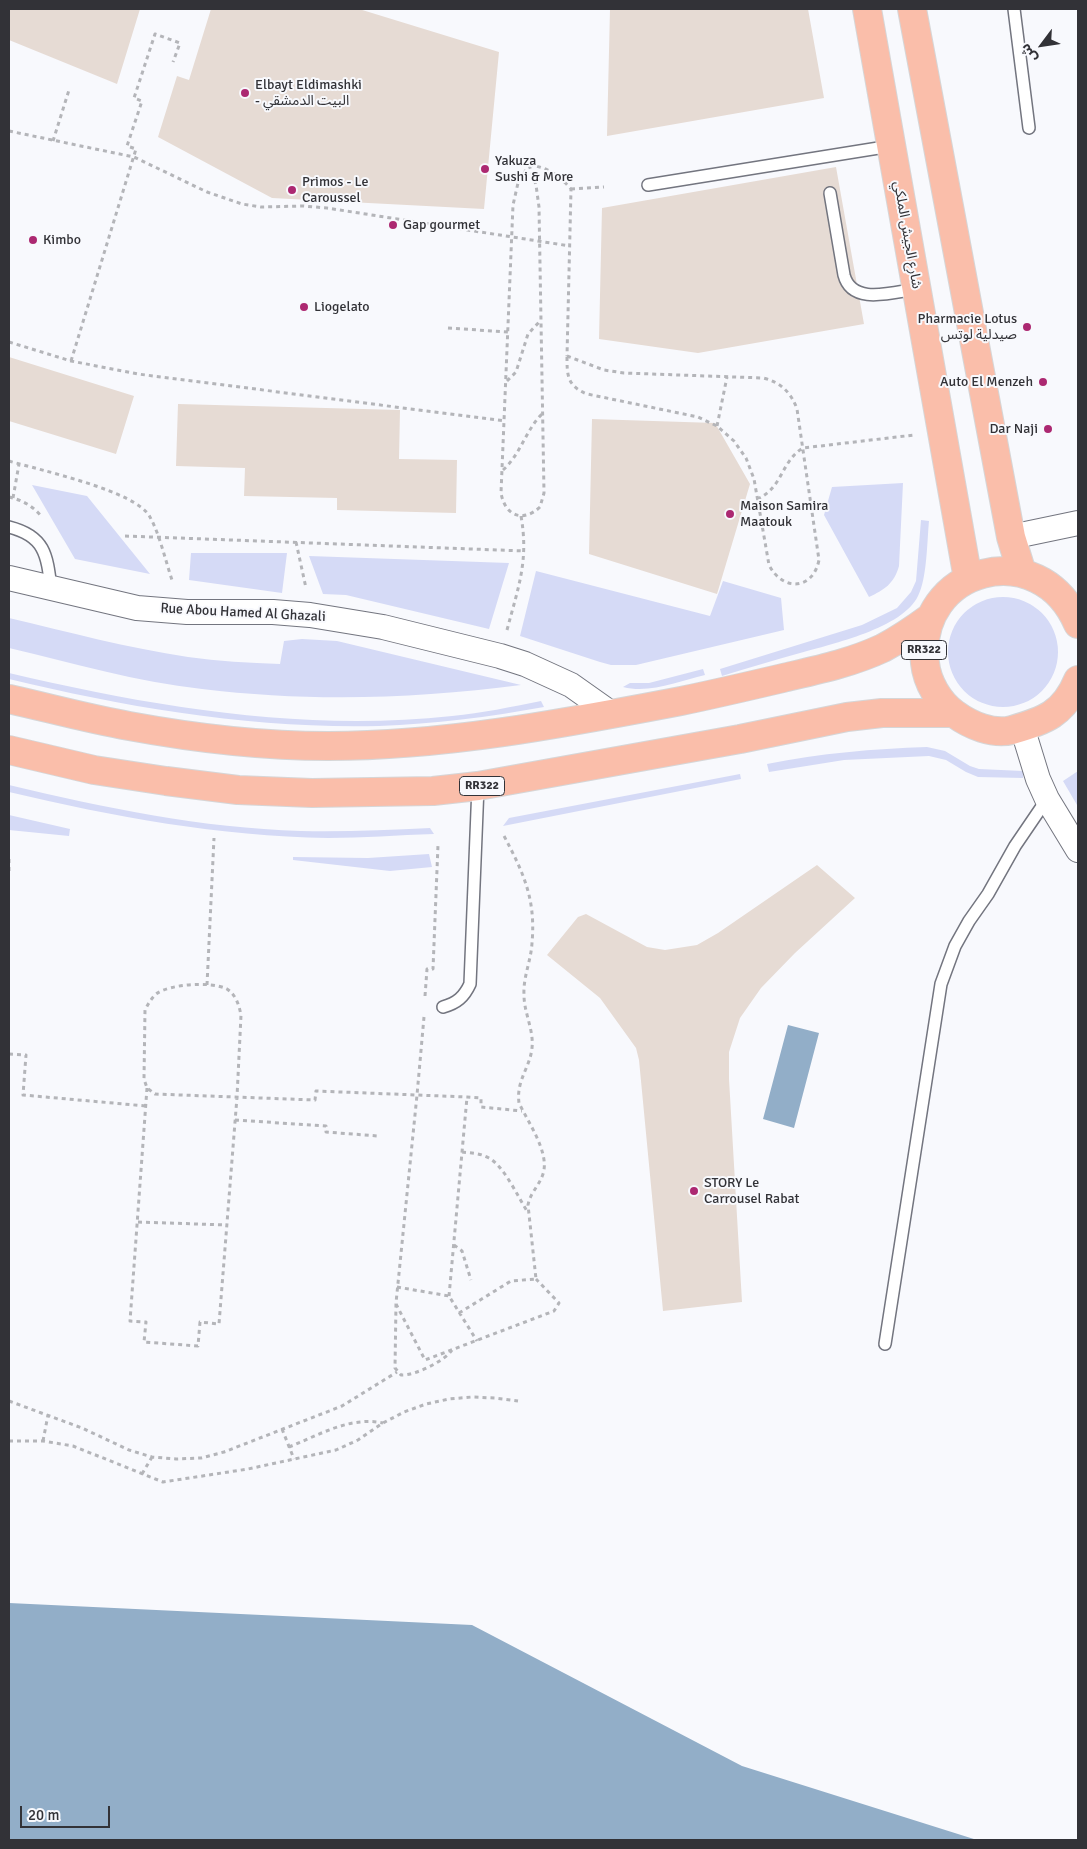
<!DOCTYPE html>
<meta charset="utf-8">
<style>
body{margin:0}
#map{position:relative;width:1087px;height:1849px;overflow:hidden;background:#f8f9fd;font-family:Signika,"Noto Sans Arabic",sans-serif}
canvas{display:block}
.frame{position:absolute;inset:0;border:10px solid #323237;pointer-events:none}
.north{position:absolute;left:1017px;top:20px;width:50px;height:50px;-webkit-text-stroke:4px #f8f9fd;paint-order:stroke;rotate:239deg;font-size:14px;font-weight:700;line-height:20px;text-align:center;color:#323237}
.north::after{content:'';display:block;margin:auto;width:18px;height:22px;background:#323237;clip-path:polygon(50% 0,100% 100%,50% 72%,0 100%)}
.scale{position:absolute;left:20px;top:1806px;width:90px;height:22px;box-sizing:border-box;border:2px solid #323237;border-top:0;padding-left:6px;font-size:15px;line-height:18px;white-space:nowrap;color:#323237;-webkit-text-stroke:4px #f8f9fd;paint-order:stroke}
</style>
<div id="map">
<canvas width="1087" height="1849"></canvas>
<div class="frame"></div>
<div class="north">ش</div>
<div class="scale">20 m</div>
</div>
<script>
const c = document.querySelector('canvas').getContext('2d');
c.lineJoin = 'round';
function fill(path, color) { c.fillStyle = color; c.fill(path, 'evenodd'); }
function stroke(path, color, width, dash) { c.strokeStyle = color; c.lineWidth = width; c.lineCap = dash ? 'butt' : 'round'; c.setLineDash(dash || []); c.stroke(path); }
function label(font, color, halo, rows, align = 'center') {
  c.font = font + ' Signika,"Noto Sans Arabic",sans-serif'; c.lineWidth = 4; c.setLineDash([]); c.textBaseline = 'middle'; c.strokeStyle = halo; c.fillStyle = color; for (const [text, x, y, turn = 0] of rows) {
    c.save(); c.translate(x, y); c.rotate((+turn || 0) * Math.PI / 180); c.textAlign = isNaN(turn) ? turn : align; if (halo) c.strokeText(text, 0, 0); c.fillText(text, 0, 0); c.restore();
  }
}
fill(new Path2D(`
 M 903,483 L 899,566 C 894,584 884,590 869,597 L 824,515 L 832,487 Z
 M 32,485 L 87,496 L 150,574 L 75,559 Z
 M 921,520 L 929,521 C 927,542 927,579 918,596 C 903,628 832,644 800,653 C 774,660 748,668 722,676 L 720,669 L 862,625 L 897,608 L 911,592 L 916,581 Z
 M 191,553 L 287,553 L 282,593 L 189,580 Z
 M 309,556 L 509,563 L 489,629 L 346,595 L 323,594 Z
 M 536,571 L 710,616 L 723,581 L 781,598 L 784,630 L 636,665 L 611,665 L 600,662 L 520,636 Z
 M948 652a55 55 0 1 1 110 0a55 55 0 1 1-110 0Z
 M 9,618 C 68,632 128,648 188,657 C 218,661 249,663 280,664 L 284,641 L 302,639 L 337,641 L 521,685 C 414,699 309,702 202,689 C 137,682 73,663 9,648 Z
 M 703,669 L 705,675 C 679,681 650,694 623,687 L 630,683 L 649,683 Z
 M 9,673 C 153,707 303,732 452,716 C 482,713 511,707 541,701 L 544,707 C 489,717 434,724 379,726 C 254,729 129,708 9,679 Z
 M 927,747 L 945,751 L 970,766 L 979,769 L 1023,771 L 1023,778 L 978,777 L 966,772 L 946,760 L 929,756 L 844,760 L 769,772 L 767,764 C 821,753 873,749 927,747 Z
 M 1078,771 L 1078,805 L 1077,805 L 1063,781 Z
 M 740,774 L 741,779 L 503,826 L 509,818 Z
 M 9,785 C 105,808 202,828 301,831 C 344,832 387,830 430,828 L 434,834 C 398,835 363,838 328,838 C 219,836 114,817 9,792 Z
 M 9,815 L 70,829 L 69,836 L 9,830 Z
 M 429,854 L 432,867 L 390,871 L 293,860 L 293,857 L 368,858 Z`), '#d5daf6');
fill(new Path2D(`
 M 788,1025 L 819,1033 L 794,1128 L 763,1119 Z
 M 9,1603 L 472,1625 L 742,1766 L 977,1840 L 9,1840 Z`), '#92aec8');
fill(new Path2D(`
 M 9,9 L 140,9 L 117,84 L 9,40 Z
 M 211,9 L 359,9 L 499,52 L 484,209 L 272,198 L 158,137 L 177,76 L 189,80 Z
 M 610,9 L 808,9 L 824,98 L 607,136 Z
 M 836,167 L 864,324 L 698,353 L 599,339 L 602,208 Z
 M 9,357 L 134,396 L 116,454 L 9,421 Z
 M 178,404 L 400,410 L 399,459 L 457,460 L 456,513 L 337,510 L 337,498 L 244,496 L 245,468 L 176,466 Z
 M 592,419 L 715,423 L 750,484 L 717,594 L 589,554 Z
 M 817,865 L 855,898 L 795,953 L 761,988 L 740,1018 L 729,1052 L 729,1079 L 742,1302 L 663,1311 L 639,1060 L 636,1048 L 600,998 L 547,955 L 578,917 L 586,914 L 647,947 L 665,950 L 697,945 L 718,933 Z`), '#e6dbd4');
const lane = new Path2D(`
 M 1014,9 L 1029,128
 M 648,185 L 891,146
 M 830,193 L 844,275 C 852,306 893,292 917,289
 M 9,527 C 45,536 47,555 51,588
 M 443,1007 C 457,1003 464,997 470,984 L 478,786
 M 885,1344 L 941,984 L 955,946 L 969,921 L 988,894 L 1015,846 L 1047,799`);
const street = new Path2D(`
 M 1011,537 L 1078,523
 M 9,578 L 137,608 L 187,612 L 273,612 L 310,615 L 383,627 L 500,656 L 525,664 L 571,685 L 612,714
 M 1022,727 L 1038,779 L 1047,799 L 1078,850`);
const primary = new Path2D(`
 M 867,9 L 968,579
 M 912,9 L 1011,537 L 1022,573
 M 1078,624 C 1040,534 914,567 925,663 C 927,682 939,703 955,714 C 970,725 993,735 1012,730 C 1044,721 1064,714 1078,680
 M 9,699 C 49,708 89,719 129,726 C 194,738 262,746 328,746 C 447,746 565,723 681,701 C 715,694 749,686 783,678 C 817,670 851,663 883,648 C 900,639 916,628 931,617
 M 9,750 L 94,770 L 166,781 L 238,790 L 312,793 L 433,791 L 478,786 L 740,739 L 847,717 L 882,713 L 953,713`);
stroke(lane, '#73757f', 14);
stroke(street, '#73757f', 26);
stroke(primary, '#d6d6d7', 30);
stroke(new Path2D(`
 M 9,131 L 134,157 L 207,192 L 242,204 L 261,207 L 303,206 L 327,208 L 570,246
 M 53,141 L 69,90
 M 529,165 L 536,185 L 539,207 L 544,493 L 540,507 C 523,523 505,516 501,493 L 513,205 L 518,183 Z
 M 529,165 C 547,167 559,175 571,189 L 567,356
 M 571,189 L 604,187
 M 448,328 L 508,332
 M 9,342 L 71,361 L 138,374 L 505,421
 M 567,356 L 604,370 L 624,373 L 763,378 C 780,382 791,392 797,409 L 819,560 C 813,590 783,592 769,565 L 754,479 L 746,458 L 734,441 L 717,426 L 698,417 L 587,394 C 567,386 567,375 567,356 Z
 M 71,361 L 136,149 L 127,146 L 142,101 L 134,98 L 155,34 L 180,43 L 173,62
 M 507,381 L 516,372 L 528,334 L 541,320
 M 717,426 L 727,377
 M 9,461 C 39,470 137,491 150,517 C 160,535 166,563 173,583
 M 503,470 C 521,454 526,429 543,413
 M 9,497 C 22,500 33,506 42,517
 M 13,498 L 19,464
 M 757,499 C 783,488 781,461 803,448 L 914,435
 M 125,536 L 525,551
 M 296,542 L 306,588
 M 507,630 C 518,588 529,561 521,516
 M 9,859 L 9,873
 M 207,985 L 214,838
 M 425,996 L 427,969 L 433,969 L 438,845
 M 424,1017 L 417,1095 L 396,1303 L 395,1368 L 401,1375 C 414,1376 445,1361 452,1350
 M 9,1054 L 26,1055 L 23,1095 L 146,1106
 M 147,1088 L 130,1321 L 146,1322 L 144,1342 L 198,1346 L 200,1322 L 219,1324 L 237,1097 L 241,1015 C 239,1005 236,995 227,989 C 212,981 169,984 156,994 C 151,999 148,1004 145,1010 L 144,1079 L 147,1088 L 155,1094 L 315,1100 L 316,1091 L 467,1097 L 481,1098 L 481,1107 L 522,1111
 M 235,1120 L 326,1126 L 326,1132 L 378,1136
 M 462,1152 C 471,1153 480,1153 489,1158 C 504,1166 518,1197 527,1211
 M 138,1222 L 227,1225
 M 454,1245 L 462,1251 L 471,1280
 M 397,1287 L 449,1296 L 477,1341
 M 449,1296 L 467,1097
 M 396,1304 L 425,1360 L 554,1311 L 559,1303 L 536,1279
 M 459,1313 L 511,1281 L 536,1279 L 528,1205 C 530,1193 539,1186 543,1174 C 550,1153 528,1122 519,1103 C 516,1080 530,1068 532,1048 C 534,1030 524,1013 524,995 C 523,977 531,961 532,943 C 536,898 523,872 503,834
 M 9,1401 L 82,1428 L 129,1450 L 152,1457 L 176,1459 L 201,1458 L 224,1452 L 342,1406 L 397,1372
 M 282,1429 L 294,1459
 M 9,1441 L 43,1441 L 73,1446 L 163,1482 L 248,1469 L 336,1450 L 358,1440 L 383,1423 L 404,1412 L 426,1404 L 449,1399 L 472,1397 L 495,1398 L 518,1401
 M 43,1441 L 48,1415
 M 289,1447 C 319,1435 350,1416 383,1423
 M 142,1474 L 152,1457`), '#b4b5b9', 3, [4, 4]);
stroke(lane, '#fff', 11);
stroke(street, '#fff', 24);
stroke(primary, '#fabeaa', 28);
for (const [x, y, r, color] of [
 [245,93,5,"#ac2871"],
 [485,169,5,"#ac2871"],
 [292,190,5,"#ac2871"],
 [393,225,5,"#ac2871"],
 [33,240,5,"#ac2871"],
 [304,307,5,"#ac2871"],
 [1027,327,5,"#ac2871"],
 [1043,382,5,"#ac2871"],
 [1048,429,5,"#ac2871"],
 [730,514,5,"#ac2871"],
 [694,1191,5,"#ac2871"]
]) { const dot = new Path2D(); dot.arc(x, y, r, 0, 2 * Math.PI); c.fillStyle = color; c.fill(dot); stroke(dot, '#f8f9fd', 2); }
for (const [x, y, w] of [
 [924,650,45],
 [482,786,45]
]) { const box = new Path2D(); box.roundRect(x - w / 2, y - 9.5, w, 19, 4); c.fillStyle = '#f8f9fd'; c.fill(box); stroke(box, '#323237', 1); }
label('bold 12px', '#323237', null, [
 ["RR322",924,650],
 ["RR322",482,786]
]);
label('14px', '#323237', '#f8f9fd', [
 ["Elbayt Eldimashki",255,85],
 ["- البيت الدمشقي",255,101],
 ["Yakuza",495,161],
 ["Sushi & More",495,177],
 ["Primos - Le",302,182],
 ["Caroussel",302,198],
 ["Gap gourmet",403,225],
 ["Kimbo",43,240],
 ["Liogelato",314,307],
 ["Pharmacie Lotus",1017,319,"right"],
 ["صيدلية لوتس",1017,335,"right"],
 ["Auto El Menzeh",1033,382,"right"],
 ["Dar Naji",1038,429,"right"],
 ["Maison Samira",740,506],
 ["Maatouk",740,522],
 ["STORY Le",704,1183],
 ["Carrousel Rabat",704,1199]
], 'left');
label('14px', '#323237', '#f8f9fd', [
 ["شارع الجيش الملكي",907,235,80],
 ["Rue Abou Hamed Al Ghazali",243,613,3]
]);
</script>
